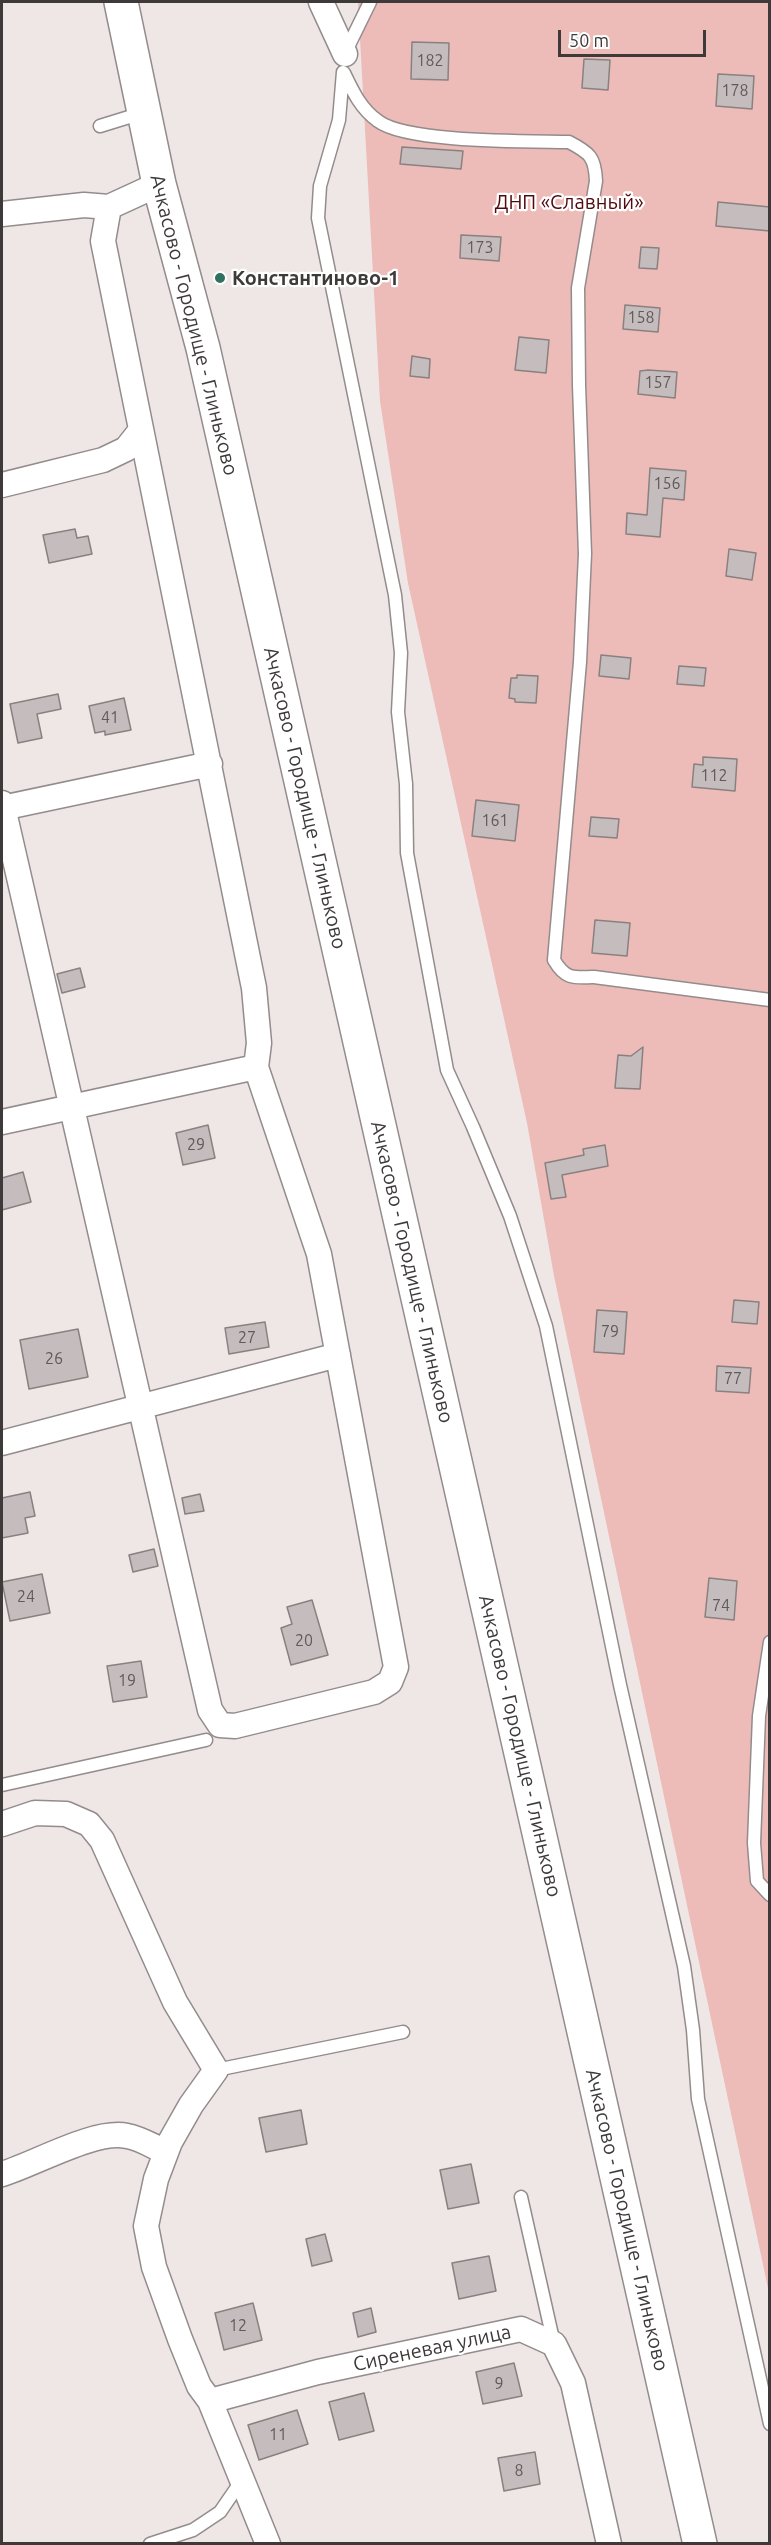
<!DOCTYPE html>
<meta charset="utf-8">
<style>
body{margin:0}
#map{position:relative;width:771px;height:2545px;overflow:hidden;background:#efe7e6;font-family:Ubuntu,sans-serif}
canvas{display:block}
.frame{position:absolute;inset:0;border:3px solid #3e3a3a;pointer-events:none}
.scale{position:absolute;left:558px;top:30px;width:148px;height:27px;box-sizing:border-box;border:3px solid #3e3a3a;border-top:0;padding-left:8px;font-size:18px;line-height:21px;white-space:nowrap;color:#3e3a3a;-webkit-text-stroke:4px #fff;paint-order:stroke}
</style>
<div id="map">
<canvas width="771" height="2545"></canvas>
<div class="frame"></div>
<div class="scale">50 m</div>
</div>
<script>
const c = document.querySelector('canvas').getContext('2d');
c.lineJoin = 'round';
function fill(path, color) { c.fillStyle = color; c.fill(path, 'evenodd'); }
function stroke(path, color, width, dash) { c.strokeStyle = color; c.lineWidth = width; c.lineCap = dash ? 'butt' : 'round'; c.setLineDash(dash || []); c.stroke(path); }
function label(font, color, halo, rows, align = 'center') {
  c.font = font + ' Ubuntu,sans-serif'; c.lineWidth = 4.5; c.setLineDash([]); c.textBaseline = 'middle'; c.strokeStyle = halo; c.fillStyle = color; for (const [text, x, y, turn = 0] of rows) {
    c.save(); c.translate(x, y); c.rotate((+turn || 0) * Math.PI / 180); c.textAlign = isNaN(turn) ? turn : align; if (halo) c.strokeText(text, 0, 0); c.fillText(text, 0, 0); c.restore();
  }
}
fill(new Path2D(`
 M 358,2 L 769,2 L 769,2293 L 554,1276 L 527,1123 L 408,583 L 380,401 Z`), '#edbbb8');
const building = new Path2D(`
 M 412,42 L 449,43 L 448,80 L 411,79 Z
 M 584,59 L 610,60 L 608,90 L 582,88 Z
 M 718,74 L 754,76 L 752,109 L 716,106 Z
 M 402,147 L 463,151 L 461,169 L 400,164 Z
 M 718,202 L 770,207 L 770,231 L 716,226 Z
 M 461,235 L 501,237 L 499,261 L 460,258 Z
 M 641,247 L 659,248 L 657,269 L 639,268 Z
 M 625,305 L 660,308 L 658,332 L 623,329 Z
 M 519,337 L 549,340 L 546,373 L 515,370 Z
 M 412,356 L 430,359 L 429,378 L 410,376 Z
 M 648,370 L 677,372 L 675,398 L 638,394 L 640,371 Z
 M 650,468 L 686,471 L 684,500 L 663,498 L 660,537 L 626,534 L 627,513 L 647,515 Z
 M 75,529 L 77,538 L 88,536 L 92,554 L 49,563 L 43,535 Z
 M 729,549 L 756,553 L 752,580 L 726,576 Z
 M 601,655 L 631,658 L 629,679 L 599,676 Z
 M 679,666 L 706,668 L 704,686 L 677,684 Z
 M 517,675 L 538,676 L 536,703 L 515,702 L 515,699 L 509,698 L 511,678 L 517,678 Z
 M 58,694 L 61,709 L 37,714 L 42,738 L 18,743 L 10,704 Z
 M 124,698 L 131,730 L 105,735 L 105,731 L 95,733 L 89,706 Z
 M 703,757 L 737,759 L 735,791 L 692,787 L 694,764 L 703,765 Z
 M 476,800 L 519,805 L 515,841 L 472,836 Z
 M 591,817 L 619,819 L 617,838 L 589,836 Z
 M 595,920 L 630,923 L 627,956 L 592,953 Z
 M 80,968 L 85,987 L 62,993 L 57,974 Z
 M 643,1047 L 640,1089 L 615,1088 L 618,1055 L 631,1056 Z
 M 208,1125 L 215,1158 L 183,1165 L 176,1133 Z
 M 605,1145 L 608,1166 L 562,1175 L 566,1197 L 551,1199 L 545,1163 L 584,1155 L 583,1149 Z
 M 23,1172 L 31,1202 L 2,1210 L 2,1178 Z
 M 734,1300 L 759,1302 L 757,1324 L 732,1322 Z
 M 597,1310 L 627,1312 L 624,1354 L 594,1352 Z
 M 265,1322 L 269,1347 L 229,1354 L 225,1328 Z
 M 78,1329 L 88,1377 L 29,1389 L 20,1340 Z
 M 717,1366 L 751,1368 L 749,1393 L 716,1391 Z
 M 30,1492 L 35,1516 L 25,1518 L 28,1533 L 2,1538 L 2,1498 Z
 M 200,1494 L 204,1511 L 185,1514 L 182,1498 Z
 M 154,1549 L 158,1566 L 133,1572 L 129,1555 Z
 M 42,1574 L 50,1613 L 10,1621 L 2,1582 Z
 M 709,1578 L 737,1581 L 734,1620 L 705,1617 Z
 M 312,1600 L 328,1655 L 291,1665 L 281,1628 L 292,1624 L 287,1607 Z
 M 141,1661 L 147,1697 L 113,1702 L 107,1666 Z
 M 301,2110 L 307,2144 L 266,2152 L 259,2118 Z
 M 471,2164 L 479,2203 L 448,2209 L 440,2170 Z
 M 325,2234 L 332,2261 L 312,2266 L 306,2239 Z
 M 489,2256 L 496,2291 L 459,2299 L 452,2263 Z
 M 253,2303 L 262,2340 L 224,2350 L 215,2313 Z
 M 371,2308 L 376,2332 L 358,2337 L 353,2313 Z
 M 514,2363 L 522,2396 L 483,2404 L 476,2372 Z
 M 364,2393 L 374,2431 L 339,2440 L 329,2402 Z
 M 297,2410 L 308,2444 L 259,2460 L 248,2425 Z
 M 535,2452 L 540,2484 L 504,2491 L 498,2458 Z`);
fill(building, '#c5bdbd');
stroke(building, '#898180', 1.5);
const lane = new Path2D(`
 M 345,53 L 370,2
 M 343,72 L 339,120 L 320,186 L 318,218 L 395,595 L 401,653 L 398,712 L 406,784 L 407,853 L 447,1070 L 473,1127 L 510,1216 L 546,1326 L 620,1685 L 684,1966 L 693,2030 L 698,2099 L 770,2424
 M 344,73 C 353,92 361,109 378,121 C 407,143 529,141 569,142 C 590,153 595,157 596,181 L 578,288 L 579,385 L 585,554 L 580,662 L 554,960 C 565,979 573,978 594,977 L 770,1000
 M 100,126 L 142,113
 M 770,1642 L 759,1716 L 754,1843 L 757,1881 L 770,1895
 M 2,1785 L 206,1740
 M 216,2070 L 403,2032
 M 521,2197 L 554,2344
 M 150,2544 L 193,2530 L 220,2512 L 242,2480`);
const street = new Path2D(`
 M 321,2 L 345,54
 M 2,214 L 84,205 L 109,207 L 159,184
 M 2,485 L 103,460 L 126,449 L 141,430
 M 2,803 L 210,1710 L 220,1725 L 235,1726 L 374,1692 L 390,1682 L 396,1667 L 319,1254 L 256,1067 L 259,1043 L 254,988 L 103,241 L 109,207
 M 2,808 L 210,764
 M 2,1122 L 256,1067
 M 2,1443 L 338,1355
 M 2,1824 L 35,1813 L 66,1814 L 89,1824 L 102,1840 L 175,2002 L 216,2070 L 191,2105 L 170,2142 L 156,2179 L 146,2226 L 154,2267 L 180,2339 L 199,2386 L 210,2401 L 268,2544
 M 2,2174 C 35,2164 95,2129 127,2136 C 140,2138 154,2147 166,2152
 M 210,2401 L 318,2372 L 521,2329 L 554,2344 L 573,2383 L 609,2544`);
const secondary = new Path2D(`
 M 121,2 L 159,184 L 203,348 L 700,2544`);
stroke(lane, '#948c8c', 15);
stroke(street, '#948c8c', 27);
stroke(secondary, '#948c8c', 36);
stroke(lane, '#fff', 12);
stroke(street, '#fff', 24);
stroke(secondary, '#fff', 33);
for (const [x, y, r, color] of [
 [220,278,6,"#30705f"]
]) { const dot = new Path2D(); dot.arc(x, y, r, 0, 2 * Math.PI); c.fillStyle = color; c.fill(dot); stroke(dot, '#fff', 2); }
label('16px', '#605b5b', null, [
 ["182",430,61],
 ["178",735,91],
 ["173",480,248],
 ["158",641,318],
 ["157",658,383],
 ["156",667,484],
 ["41",110,718],
 ["112",714,776],
 ["161",495,821],
 ["29",196,1145],
 ["79",610,1332],
 ["27",247,1338],
 ["26",54,1359],
 ["77",733,1379],
 ["24",26,1597],
 ["74",721,1606],
 ["20",304,1641],
 ["19",127,1681],
 ["12",238,2326],
 ["9",499,2384],
 ["11",278,2435],
 ["8",519,2471]
]);
label('20px', '#500b0f', '#fff', [
 ["ДНП «Славный»",569,202]
]);
label('bold 20px', '#3e3a3a', '#fff', [
 ["Константиново-1",232,278]
], 'left');
label('20px', '#3e3a3a', '#fff', [
 ["Ачкасово - Городище - Глиньково",194,325,76],
 ["Ачкасово - Городище - Глиньково",305,798,77],
 ["Ачкасово - Городище - Глиньково",412,1272,77],
 ["Ачкасово - Городище - Глиньково",520,1746,77],
 ["Ачкасово - Городище - Глиньково",627,2220,77],
 ["Сиреневая улица",432,2348,-12]
]);
</script>
